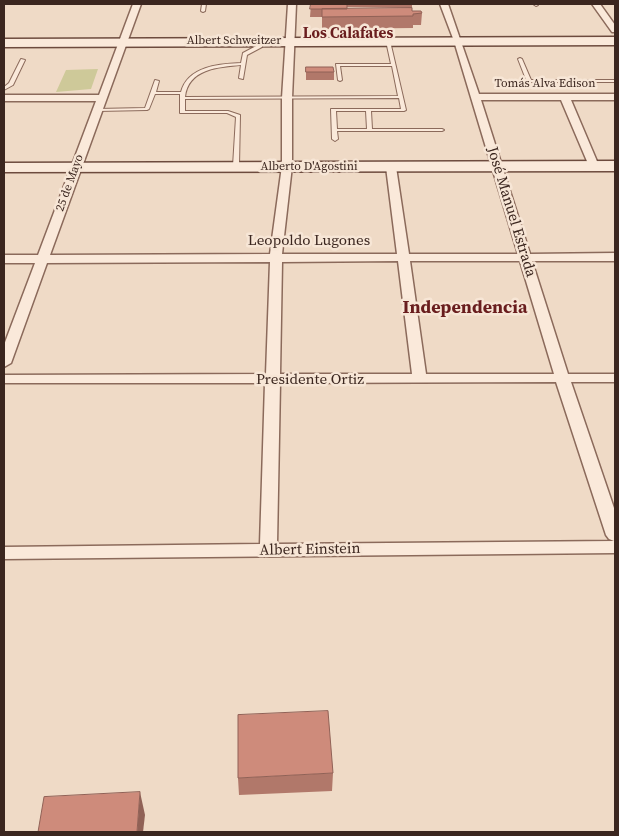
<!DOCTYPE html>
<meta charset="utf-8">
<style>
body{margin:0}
#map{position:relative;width:619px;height:836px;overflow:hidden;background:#efdac6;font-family:"Source Serif 4",serif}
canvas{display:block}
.frame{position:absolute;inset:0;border:5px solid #3b261f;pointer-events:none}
</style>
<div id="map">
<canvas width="619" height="836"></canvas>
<div class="frame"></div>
</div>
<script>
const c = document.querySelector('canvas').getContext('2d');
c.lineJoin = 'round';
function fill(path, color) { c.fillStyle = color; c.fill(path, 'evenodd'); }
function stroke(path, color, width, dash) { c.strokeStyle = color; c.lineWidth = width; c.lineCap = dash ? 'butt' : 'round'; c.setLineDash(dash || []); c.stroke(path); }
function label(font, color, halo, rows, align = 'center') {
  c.font = font + ' "Source Serif 4",serif'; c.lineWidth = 5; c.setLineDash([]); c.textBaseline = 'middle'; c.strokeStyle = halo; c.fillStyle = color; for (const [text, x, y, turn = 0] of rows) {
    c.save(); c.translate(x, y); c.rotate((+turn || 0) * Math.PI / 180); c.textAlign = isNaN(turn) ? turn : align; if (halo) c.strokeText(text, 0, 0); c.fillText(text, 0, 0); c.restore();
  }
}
fill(new Path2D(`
 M 98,69 L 91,89 L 56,92 L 66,70 Z`), '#cec999');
const lane = new Path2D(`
 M 202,4 L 206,4 L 205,11 L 203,12 L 201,11 Z
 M 533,4 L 537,4 L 538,5 L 536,6 Z
 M 260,40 L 262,41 L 262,47 L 247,55 L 243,79 L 239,78 L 241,65 C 218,67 188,69 185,97 L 398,96 L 392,66 L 340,66 L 342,80 L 340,81 L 338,80 L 336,64 L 391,64 L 386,41 L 388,40 L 390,41 L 406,110 L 404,111 L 371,111 L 372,129 L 442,129 L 444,130 L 442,131 L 337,131 L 338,139 L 335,141 L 332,139 L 331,109 L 401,109 L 399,98 L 185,99 L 185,111 L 228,111 L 240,115 L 239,166 L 236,168 L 233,166 L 236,117 L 227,113 L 180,113 L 180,94 L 155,94 L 149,109 L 147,110 L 97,111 L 95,110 L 97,109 L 145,108 L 155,80 L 159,81 L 156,92 L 181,92 C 188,66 219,64 241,63 L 243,53 L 258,45 L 258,41 ZM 336,111 L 366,111 L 367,129 L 337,129 Z
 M 520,58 L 522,59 L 531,80 L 615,80 L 615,82 L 527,82 L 518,59 Z
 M 21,59 L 25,60 L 13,85 L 4,90 L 4,87 L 9,83 Z`);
const street = new Path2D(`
 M 133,4 L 141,4 L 50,255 L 270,254 L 282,166 L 282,98 L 288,4 L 296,4 L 292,98 L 292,166 L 282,254 L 397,254 L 386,167 L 391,164 L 396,167 L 409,254 L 518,254 L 454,41 L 440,4 L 448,4 L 479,94 L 615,94 L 615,100 L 571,100 L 599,166 L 594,169 L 589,166 L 561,100 L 481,100 L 530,254 L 615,253 L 615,261 L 532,261 L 568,374 L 615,374 L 615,382 L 571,382 L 615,511 L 615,553 L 4,559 L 4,547 L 260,544 L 265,383 L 4,383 L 4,375 L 266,374 L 270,262 L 47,263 L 11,363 L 4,367 L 4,345 L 35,263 L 4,263 L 4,255 L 38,255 L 96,101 L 4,101 L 4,95 L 99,95 ZM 398,261 L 412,374 L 280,374 L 282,262 ZM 410,261 L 520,261 L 554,374 L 426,374 ZM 556,382 L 606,535 L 609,539 L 614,541 L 277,544 L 280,383 Z
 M 592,4 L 600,4 L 615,25 L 615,32 L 612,32 Z`);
const secondary = new Path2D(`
 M 615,37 L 615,45 L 4,47 L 4,39 Z
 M 615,161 L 615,171 L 4,172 L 4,163 Z`);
stroke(lane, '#8b6a5b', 2);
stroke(street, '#8b6a5b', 3);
stroke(secondary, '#6d4b3e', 3);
fill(lane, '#fae9da');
fill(street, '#fae9da');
fill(secondary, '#fae9da');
fill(new Path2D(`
 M 311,4 L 426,4 L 426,5 L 412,5 L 412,8 L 347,7 L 347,9 L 412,11 L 422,13 L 421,25 L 413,25 L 413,28 L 322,29 L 322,17 L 310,17 Z
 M 306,67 L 334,72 L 334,80 L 306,80 Z
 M 333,773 L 332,791 L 239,795 L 238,778 Z`), '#b1786a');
fill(new Path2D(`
 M 140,792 L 145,815 L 143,832 L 137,832 Z`), '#906156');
const building = new Path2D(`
 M 311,4 L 347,4 L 347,9 L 310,9 Z
 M 412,8 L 412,11 L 421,11 L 422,13 L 413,14 L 413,16 L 322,17 L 322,9 Z
 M 306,67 L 333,67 L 334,72 L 306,72 Z
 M 328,711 L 333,773 L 238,778 L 238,715 Z
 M 140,792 L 137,832 L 38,832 L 44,797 Z`);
fill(building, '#ce8b7b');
stroke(building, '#906156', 1);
label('12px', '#3b261f', '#f7e6d6', [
 ["Albert Schweitzer",234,41],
 ["Tomás Alva Edison",545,84],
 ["Alberto D'Agostini",309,167],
 ["25 de Mayo",70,183,-70]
]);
label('bold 15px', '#691d1e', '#f7e6d6', [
 ["Los Calafates",348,34]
]);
label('15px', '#3b261f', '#f7e6d6', [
 ["José Manuel Estrada",511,212,73],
 ["Leopoldo Lugones",309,241],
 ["Presidente Ortiz",310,380],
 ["Albert Einstein",310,550,-1]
]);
label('bold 18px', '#691d1e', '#f7e6d6', [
 ["Independencia",465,308]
]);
</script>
